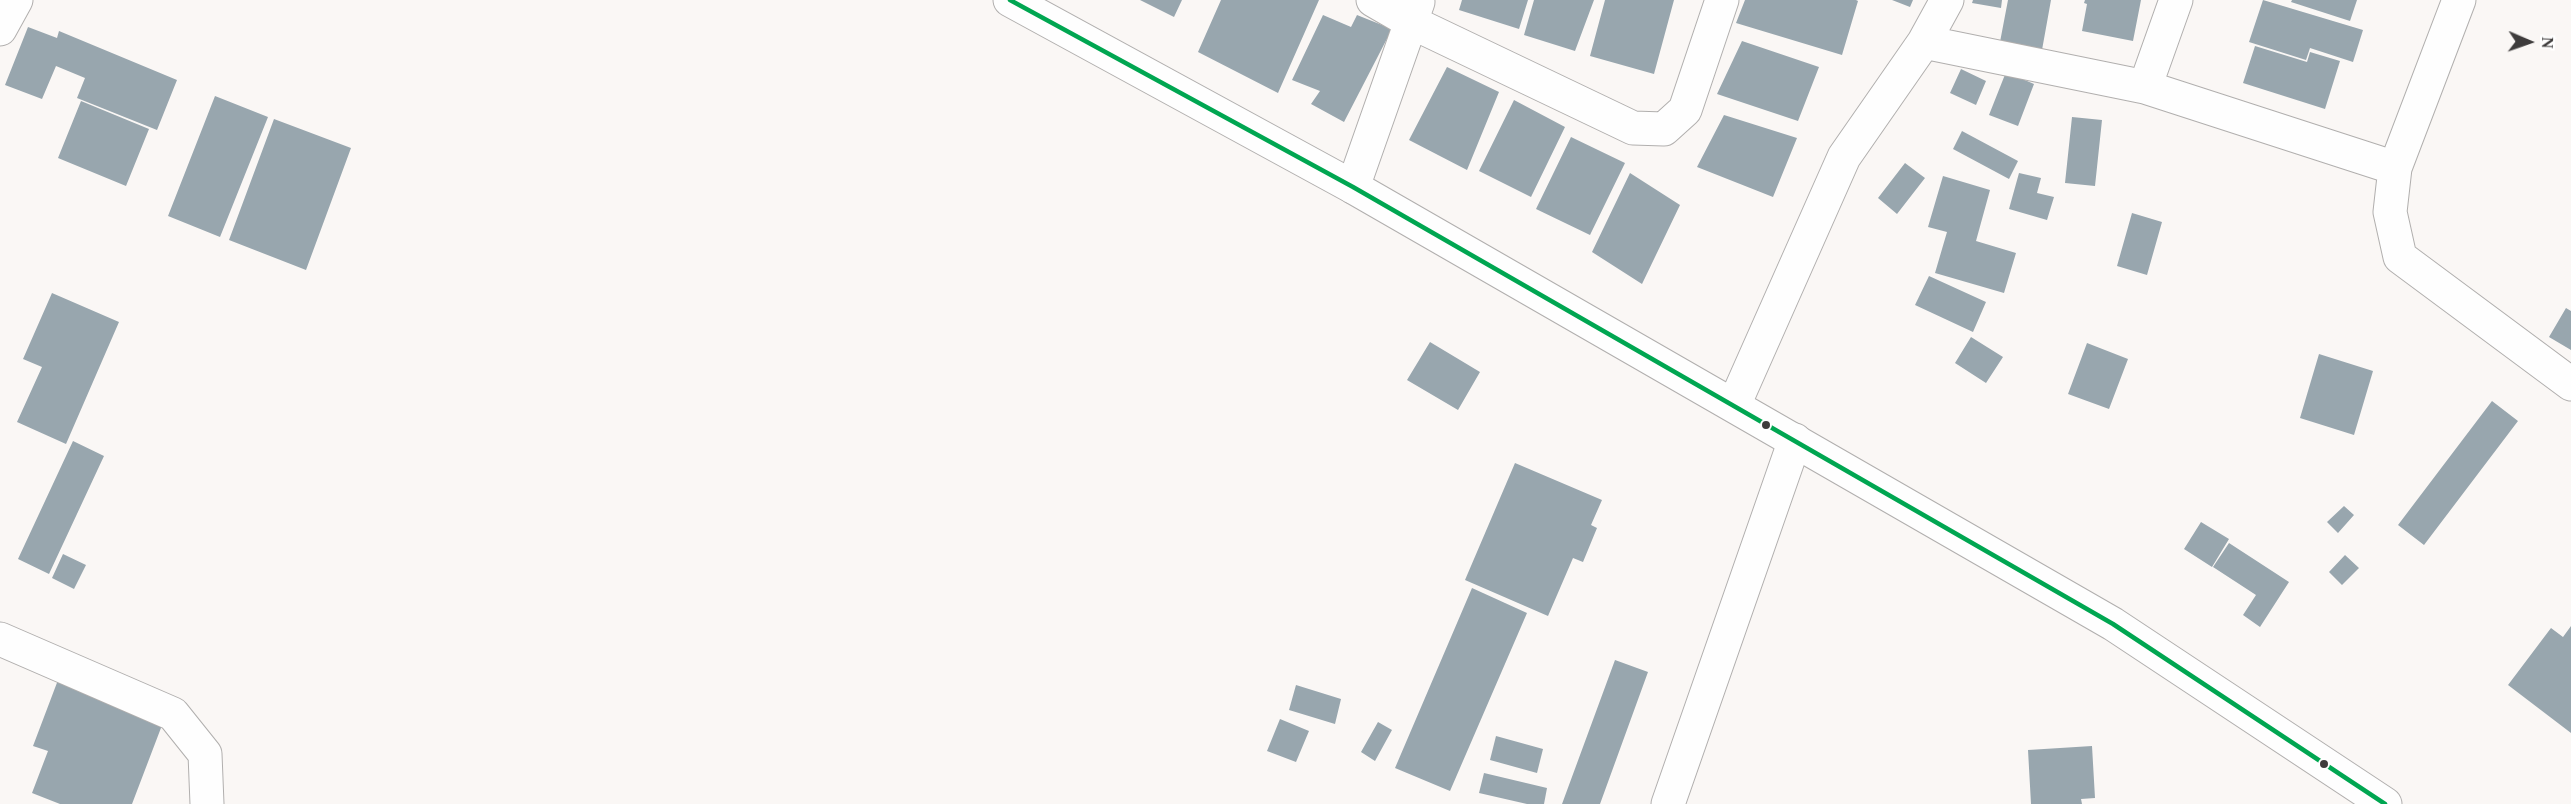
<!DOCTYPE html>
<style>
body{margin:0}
#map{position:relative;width:2571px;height:804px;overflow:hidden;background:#faf7f5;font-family:Georgia,serif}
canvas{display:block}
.north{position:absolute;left:2499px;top:12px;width:60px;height:60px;-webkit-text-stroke:4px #fff;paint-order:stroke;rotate:92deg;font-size:16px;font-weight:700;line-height:24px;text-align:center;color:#3e3c3c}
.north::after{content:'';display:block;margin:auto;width:21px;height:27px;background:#3e3c3c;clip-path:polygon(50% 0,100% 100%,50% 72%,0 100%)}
</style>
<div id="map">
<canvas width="2571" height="804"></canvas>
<div class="north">N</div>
</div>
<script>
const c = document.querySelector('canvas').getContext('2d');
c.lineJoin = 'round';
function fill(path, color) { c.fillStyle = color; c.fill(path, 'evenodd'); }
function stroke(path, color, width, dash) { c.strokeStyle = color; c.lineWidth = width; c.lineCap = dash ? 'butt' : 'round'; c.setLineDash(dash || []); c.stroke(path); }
fill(new Path2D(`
 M 1140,0 L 1182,0 L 1174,17 Z
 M 1221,0 L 1319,0 L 1278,93 L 1198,52 Z
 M 1462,0 L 1528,0 L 1519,29 L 1459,10 Z
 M 1534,0 L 1594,0 L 1575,51 L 1524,35 Z
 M 1605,0 L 1674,0 L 1654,74 L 1590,56 Z
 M 1745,0 L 1856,0 L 1858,1 L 1842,55 L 1736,23 Z
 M 1892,0 L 1913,0 L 1910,7 Z
 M 1973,0 L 2002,0 L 2001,8 L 1972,3 Z
 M 2008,0 L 2051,0 L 2042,50 L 2000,42 Z
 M 2085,0 L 2141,0 L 2133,41 L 2082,31 L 2087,4 L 2084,3 Z
 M 2263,0 L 2363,30 L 2353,62 L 2310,48 L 2306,60 L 2249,42 Z
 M 2292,0 L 2357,0 L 2350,21 L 2291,2 Z
 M 1323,15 L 1351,27 L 1357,15 L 1392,29 L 1344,122 L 1311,104 L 1320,91 L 1292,80 Z
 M 28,27 L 57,38 L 59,31 L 177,80 L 157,130 L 77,98 L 85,78 L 56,66 L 42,99 L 5,85 Z
 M 1742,41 L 1819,67 L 1798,121 L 1717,94 Z
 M 2255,46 L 2307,62 L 2310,52 L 2340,61 L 2325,109 L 2243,83 Z
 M 1447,67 L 1499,92 L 1467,170 L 1409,140 Z
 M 1961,69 L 1986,81 L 1976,105 L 1950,93 Z
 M 2006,72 L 2034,84 L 2018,126 L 1989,115 Z
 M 215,96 L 268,117 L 220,237 L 168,216 Z
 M 1514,100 L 1565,127 L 1531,197 L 1479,171 Z
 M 81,101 L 149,129 L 126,186 L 58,158 Z
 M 1724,115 L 1797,138 L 1773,197 L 1697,167 Z
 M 2072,117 L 2102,120 L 2095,186 L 2065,183 Z
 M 274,119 L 351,148 L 306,270 L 229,240 Z
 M 1962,131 L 2018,161 L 2009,179 L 1953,149 Z
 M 1571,137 L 1625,163 L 1590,235 L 1536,209 Z
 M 1905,163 L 1925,178 L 1897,214 L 1878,198 Z
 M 1630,173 L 1680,205 L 1642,284 L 1592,252 Z
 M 2019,173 L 2041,178 L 2037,193 L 2054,197 L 2047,220 L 2009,209 Z
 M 1943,176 L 1990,190 L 1976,241 L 2016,253 L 2004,293 L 1935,273 L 1947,232 L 1928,227 Z
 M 2132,213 L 2162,222 L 2147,275 L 2117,266 Z
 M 1929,276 L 1986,302 L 1973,332 L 1915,305 Z
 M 52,293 L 119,322 L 66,444 L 17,422 L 42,367 L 23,359 Z
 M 2566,308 L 2571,311 L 2571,350 L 2549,337 Z
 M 1971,337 L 2003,357 L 1986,383 L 1955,363 Z
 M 1430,342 L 1480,372 L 1458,410 L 1407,380 Z
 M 2087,343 L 2128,359 L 2109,409 L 2068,394 Z
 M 2319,354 L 2373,371 L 2354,435 L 2300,418 Z
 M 2492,401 L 2518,421 L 2424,545 L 2398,525 Z
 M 73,441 L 104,456 L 49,574 L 18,559 Z
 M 1515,463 L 1602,500 L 1591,525 L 1597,528 L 1583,562 L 1573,558 L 1548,616 L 1465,580 Z
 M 2344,506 L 2354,515 L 2338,533 L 2327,522 Z
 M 2201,522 L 2229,539 L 2212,567 L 2184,549 Z
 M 2229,543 L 2289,582 L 2260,627 L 2243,615 L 2256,595 L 2213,567 Z
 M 63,554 L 86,565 L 74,589 L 52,578 Z
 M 2345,555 L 2359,568 L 2342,585 L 2329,572 Z
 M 1472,588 L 1527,613 L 1450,791 L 1395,768 Z
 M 2571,626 L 2571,733 L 2508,685 L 2551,628 L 2563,637 Z
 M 1615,660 L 1648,672 L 1600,804 L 1562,804 Z
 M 58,680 L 164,720 L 132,804 L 60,804 L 32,793 L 48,751 L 33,746 Z
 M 1296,685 L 1341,699 L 1335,724 L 1289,710 Z
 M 1280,719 L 1309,731 L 1296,762 L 1267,751 Z
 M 1378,722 L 1392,730 L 1375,761 L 1361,752 Z
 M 1496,736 L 1543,749 L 1537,773 L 1490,760 Z
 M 2092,746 L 2095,798 L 2081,799 L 2082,804 L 2031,804 L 2028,750 Z
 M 1484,773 L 1547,788 L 1544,804 L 1527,804 L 1479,793 Z`), '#98a6ae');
const minor = new Path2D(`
 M 1373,0 L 1411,22 L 1633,128 L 1664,129 L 1685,110 L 1722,0
 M 2459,0 L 2395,168 L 2390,212 L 2400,257 L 2571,384
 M 0,29 L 16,0
 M 1924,42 L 2145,87 L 2395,168
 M 2145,87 L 2176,0
 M 1353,187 L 1418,2
 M 1734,405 L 1844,157 L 1924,42 L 1947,0
 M 0,639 L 173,714 L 205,754 L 207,804
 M 1668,804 L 1795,440`);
const tertiary = new Path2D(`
 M 1010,0 L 1353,187 L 2113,624 L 2385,804`);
stroke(minor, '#b1afae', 35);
stroke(tertiary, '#b1afae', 35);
stroke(minor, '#fefefe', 33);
stroke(tertiary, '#fefefe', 33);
stroke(new Path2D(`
 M 1010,0 L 1353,187 L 2113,624 L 2385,804`), '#00a651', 4.5);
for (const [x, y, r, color] of [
 [1766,425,5,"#3e3c3c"],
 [2324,764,5,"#3e3c3c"]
]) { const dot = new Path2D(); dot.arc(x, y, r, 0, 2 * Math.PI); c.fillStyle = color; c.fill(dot); stroke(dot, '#fff', 2); }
</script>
